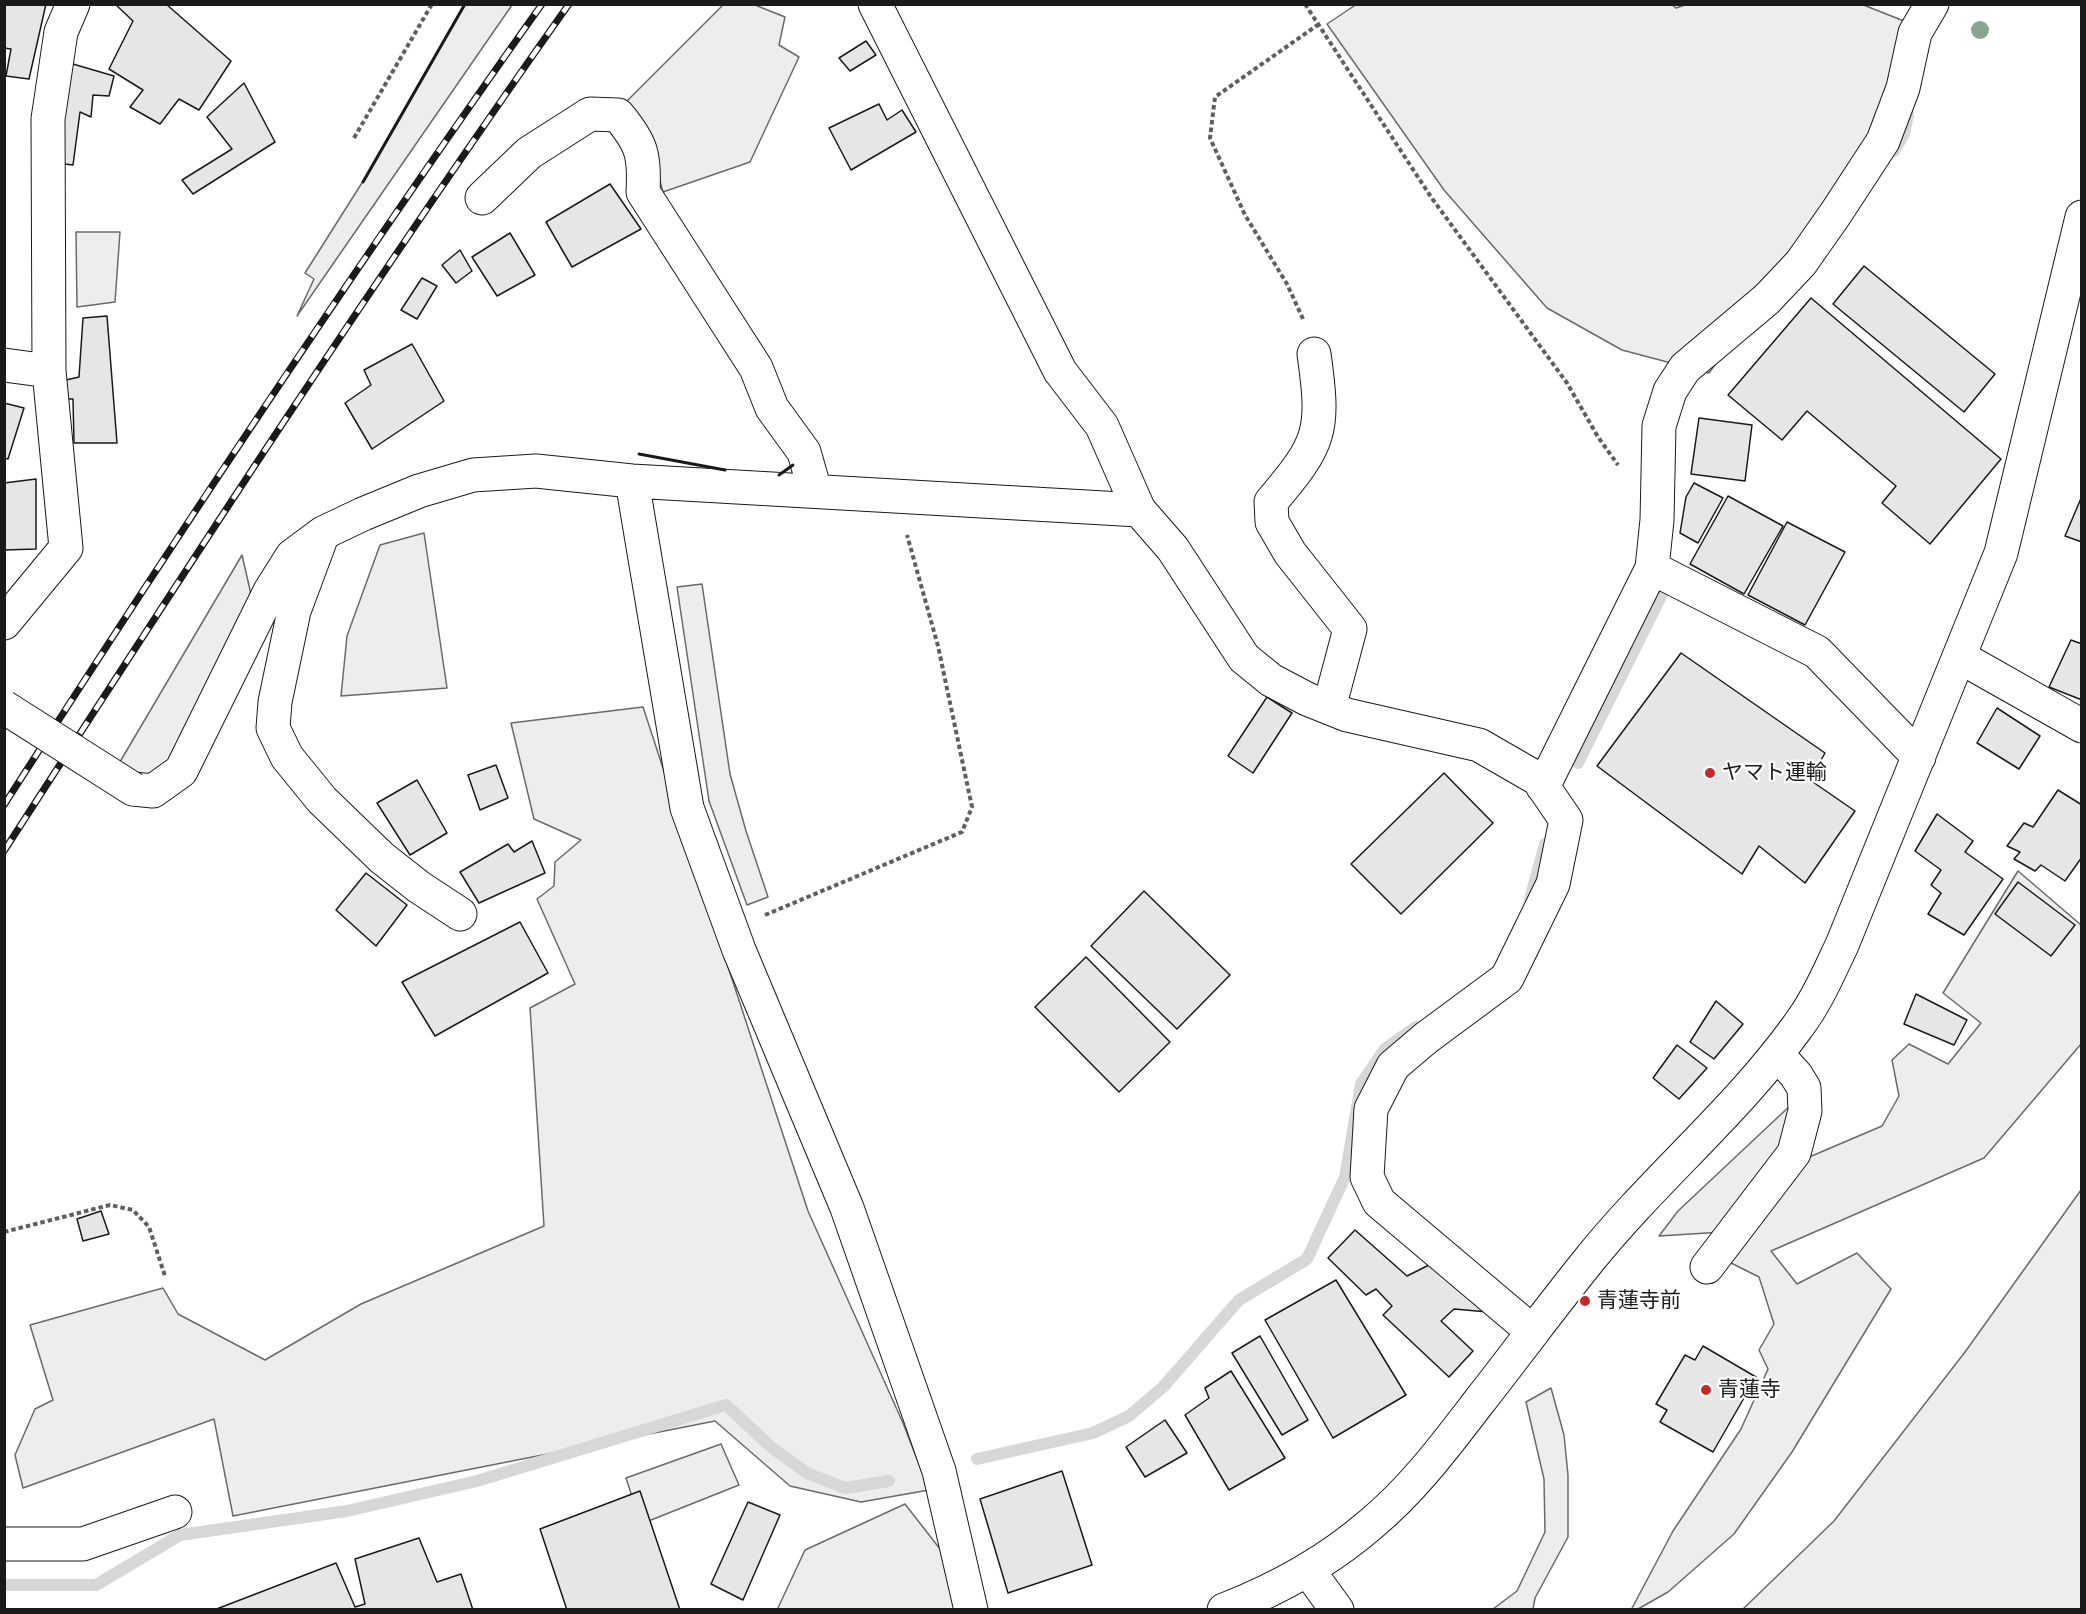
<!DOCTYPE html>
<meta charset="utf-8">
<style>
body{margin:0}
#map{position:relative;width:2086px;height:1614px;overflow:hidden;background:#fff;font-family:"PT Sans Narrow",sans-serif}
canvas{display:block}
.frame{position:absolute;inset:0;border:6px solid #1a1a1a;pointer-events:none}
</style>
<div id="map">
<canvas width="2086" height="1614"></canvas>
<div class="frame"></div>
</div>
<script>
const c = document.querySelector('canvas').getContext('2d');
c.lineJoin = 'round';
function fill(path, color) { c.fillStyle = color; c.fill(path, 'evenodd'); }
function stroke(path, color, width, dash) { c.strokeStyle = color; c.lineWidth = width; c.lineCap = dash ? 'butt' : 'round'; c.setLineDash(dash || []); c.stroke(path); }
function label(font, color, halo, rows, align = 'center') {
  c.font = font + ' "PT Sans Narrow","Noto Sans JP",sans-serif'; c.lineWidth = 4.5; c.setLineDash([]); c.textBaseline = 'middle'; c.strokeStyle = halo; c.fillStyle = color; for (const [text, x, y, turn = 0] of rows) {
    c.save(); c.translate(x, y); c.rotate((+turn || 0) * Math.PI / 180); c.textAlign = isNaN(turn) ? turn : align; if (halo) c.strokeText(text, 0, 0); c.fillText(text, 0, 0); c.restore();
  }
}
const built = new Path2D(`
 M 465,4 L 512,5 L 297,316 L 314,279 L 305,273 L 372,167 Z
 M 1357,4 L 1671,4 L 1676,8 L 1688,4 L 1861,4 L 1909,23 L 1899,85 L 1795,255 L 1709,373 L 1622,350 L 1547,308 L 1444,190 L 1327,24 Z
 M 723,5 L 755,5 L 785,17 L 779,45 L 799,57 L 750,162 L 663,192 L 647,136 L 623,105 Z
 M 76,232 L 120,232 L 115,302 L 77,307 Z
 M 424,533 L 447,688 L 341,696 L 347,636 L 380,545 Z
 M 242,555 L 253,603 L 166,770 L 136,786 L 114,772 Z
 M 702,584 L 730,774 L 746,831 L 768,897 L 747,905 L 709,801 L 677,587 Z
 M 643,707 L 808,1211 L 903,1423 L 929,1490 L 861,1502 L 790,1486 L 715,1421 L 233,1516 L 214,1419 L 23,1488 L 15,1455 L 35,1409 L 53,1400 L 30,1325 L 163,1288 L 178,1314 L 265,1360 L 361,1304 L 544,1226 L 530,1008 L 575,984 L 537,899 L 554,886 L 555,862 L 581,840 L 534,819 L 511,723 Z
 M 2018,871 L 2081,925 L 2081,1044 L 1984,1158 L 1771,1251 L 1797,1284 L 1857,1253 L 1891,1289 L 1792,1452 L 1734,1534 L 1668,1592 L 1638,1609 L 1631,1610 L 1673,1531 L 1741,1429 L 1768,1369 L 1759,1350 L 1774,1324 L 1759,1277 L 1721,1258 L 1807,1158 L 1882,1126 L 1899,1096 L 1892,1060 L 1909,1044 L 1948,1064 L 1981,1023 L 1943,993 Z
 M 1793,1103 L 1795,1124 L 1723,1232 L 1659,1236 L 1678,1211 Z
 M 2081,1190 L 2081,1609 L 1743,1609 L 1834,1521 L 1965,1352 Z
 M 1551,1388 L 1564,1435 L 1568,1475 L 1568,1537 L 1535,1598 L 1533,1609 L 1493,1609 L 1517,1591 L 1545,1532 L 1544,1479 L 1526,1402 Z
 M 721,1444 L 739,1485 L 641,1524 L 626,1478 Z
 M 905,1504 L 940,1549 L 957,1609 L 777,1610 L 805,1550 Z`);
fill(built, '#ededed');
stroke(built, '#6a6a6a', 1.5);
stroke(new Path2D(`
 M 1894,151 L 1904,134 L 1908,115
 M 1578,763 L 1663,592
 M 1530,899 L 1545,844
 M 977,1459 L 1093,1433 L 1129,1416 L 1163,1387 L 1239,1300 L 1307,1259 L 1345,1177 L 1361,1084 L 1385,1049 L 1416,1027
 M 4,1585 L 96,1585 L 180,1535 L 347,1511 L 477,1481 L 726,1405 L 771,1447 L 807,1473 L 845,1488 L 889,1481`), '#d7d7d7', 12);
const building = new Path2D(`
 M 4,4 L 46,4 L 29,79 L 6,76 L 11,49 L 4,48 Z
 M 115,4 L 166,4 L 231,61 L 199,110 L 179,99 L 160,124 L 130,107 L 143,90 L 109,69 L 133,21 Z
 M 866,41 L 876,55 L 850,71 L 839,58 Z
 M 66,62 L 114,76 L 109,96 L 93,95 L 91,117 L 80,112 L 73,165 L 56,163 Z
 M 244,83 L 275,142 L 193,194 L 182,180 L 232,149 L 207,117 Z
 M 879,104 L 887,120 L 902,110 L 916,132 L 851,170 L 829,128 Z
 M 610,184 L 641,229 L 572,267 L 546,222 Z
 M 510,233 L 535,275 L 497,296 L 472,257 Z
 M 460,250 L 472,271 L 456,283 L 442,265 Z
 M 1864,266 L 1995,374 L 1964,412 L 1833,304 Z
 M 422,278 L 437,286 L 417,319 L 401,310 Z
 M 1811,298 L 2001,459 L 1930,544 L 1882,503 L 1896,486 L 1807,411 L 1782,440 L 1728,395 Z
 M 107,316 L 117,443 L 74,443 L 73,399 L 64,399 L 66,380 L 79,377 L 83,318 Z
 M 412,344 L 444,401 L 372,449 L 345,403 L 371,385 L 364,370 Z
 M 4,403 L 24,408 L 8,459 L 4,458 Z
 M 1699,418 L 1752,425 L 1745,481 L 1691,474 Z
 M 36,479 L 36,549 L 4,550 L 4,483 Z
 M 1694,483 L 1723,498 L 1698,543 L 1680,533 L 1686,497 Z
 M 1728,496 L 1783,526 L 1744,594 L 1690,564 Z
 M 2082,496 L 2082,542 L 2065,536 Z
 M 1787,522 L 1845,552 L 1805,625 L 1748,595 Z
 M 2071,640 L 2082,644 L 2082,700 L 2049,687 Z
 M 1681,653 L 1825,753 L 1810,780 L 1855,811 L 1805,883 L 1759,846 L 1742,874 L 1597,766 Z
 M 1267,697 L 1292,713 L 1253,773 L 1228,756 Z
 M 1997,708 L 2040,736 L 2019,769 L 1977,743 Z
 M 496,765 L 508,798 L 480,810 L 468,775 Z
 M 1444,773 L 1493,823 L 1401,914 L 1351,864 Z
 M 417,780 L 447,833 L 410,855 L 377,803 Z
 M 2058,790 L 2082,805 L 2082,857 L 2065,881 L 2041,865 L 2035,871 L 2014,859 L 2020,852 L 2007,846 L 2024,823 L 2033,827 Z
 M 1937,814 L 1973,841 L 1965,852 L 2003,879 L 1964,935 L 1928,914 L 1941,893 L 1931,885 L 1941,870 L 1915,851 Z
 M 532,841 L 545,873 L 479,903 L 460,872 L 508,844 L 514,852 Z
 M 366,873 L 407,905 L 376,946 L 336,910 Z
 M 2018,882 L 2075,925 L 2051,956 L 1995,914 Z
 M 1144,891 L 1230,975 L 1177,1029 L 1091,946 Z
 M 520,922 L 548,973 L 435,1036 L 402,982 Z
 M 1086,957 L 1170,1042 L 1119,1092 L 1035,1007 Z
 M 1916,994 L 1967,1020 L 1954,1045 L 1904,1024 Z
 M 1716,1001 L 1743,1024 L 1714,1059 L 1690,1042 Z
 M 1677,1045 L 1707,1068 L 1679,1099 L 1653,1078 Z
 M 101,1211 L 109,1234 L 83,1241 L 77,1219 Z
 M 1355,1230 L 1407,1276 L 1429,1265 L 1488,1312 L 1454,1309 L 1441,1321 L 1473,1351 L 1449,1377 L 1383,1315 L 1392,1306 L 1376,1289 L 1366,1295 L 1328,1258 Z
 M 1336,1280 L 1406,1395 L 1333,1438 L 1265,1320 Z
 M 1260,1336 L 1308,1420 L 1282,1435 L 1232,1353 Z
 M 1703,1346 L 1756,1377 L 1713,1452 L 1660,1422 L 1667,1410 L 1656,1404 L 1685,1355 L 1695,1360 Z
 M 1231,1371 L 1285,1458 L 1229,1490 L 1185,1415 L 1209,1398 L 1205,1388 Z
 M 1165,1420 L 1187,1453 L 1145,1477 L 1126,1447 Z
 M 1062,1471 L 1092,1565 L 1008,1593 L 980,1499 Z
 M 640,1491 L 680,1610 L 567,1610 L 540,1529 Z
 M 748,1502 L 780,1515 L 743,1600 L 711,1584 Z
 M 419,1538 L 437,1582 L 461,1574 L 473,1610 L 214,1610 L 336,1563 L 355,1607 L 365,1604 L 355,1559 Z`);
fill(building, '#e6e6e6');
stroke(building, '#1a1a1a', 1.5);
const minor = new Path2D(`
 M 875,4 L 1060,371 L 1102,426 L 1139,510 L 1173,549 L 1244,658 L 1271,680 L 1307,699 L 1347,715 L 1479,745 L 1538,779 L 1566,820 L 1553,884 L 1507,978 L 1426,1038 L 1393,1066 L 1371,1109 L 1367,1177 L 1379,1202 L 1533,1332
 M 482,198 L 529,153 L 590,114 L 618,115 C 642,144 645,155 643,192 L 756,368 L 772,408 L 804,452 L 815,491
 M 1314,354 C 1325,432 1321,443 1271,502 L 1272,522 L 1290,553 L 1350,629 L 1329,708
 M 4,365 L 49,371
 M 632,481 L 687,808 L 739,950 L 847,1208 L 939,1471 L 971,1610
 M 323,533 L 294,611 L 275,702 L 273,728 L 287,757 L 322,800 L 382,858 L 419,887 L 460,914
 M 1652,568 L 1817,652 L 1919,757
 M 4,623 L 66,548 L 49,371 L 48,119 L 61,32 L 73,4
 M 1960,657 L 2082,726
 M 1543,787 L 1652,568 L 1657,520 L 1659,426 L 1670,391 L 1685,368 L 1767,299 L 1801,263 L 1836,213 L 1883,141 L 1903,88 L 1915,33 L 1932,4
 M 133,789 L 153,791 L 181,771 L 270,591 L 292,556 L 323,533 L 363,514 L 419,491 L 473,475 L 536,471 L 632,481 L 1139,510
 M 1707,1267 L 1794,1153 L 1805,1111 L 1804,1088 L 1796,1075 L 1777,1054
 M 4,1544 L 83,1544 L 175,1512
 M 1308,1570 L 1337,1610
 M 1224,1610 C 1278,1589 1327,1562 1371,1524 C 1413,1489 1445,1446 1478,1403 C 1515,1356 1551,1307 1589,1260 C 1654,1179 1737,1111 1798,1026 C 1817,1001 1829,972 1842,945 L 2001,553 L 2082,217`);
stroke(minor, '#1a1a1a', 35);
stroke(new Path2D(`
 M 1305,4 L 1431,197 L 1567,383 L 1598,437 L 1618,465
 M 354,138 L 432,4
 M 1303,319 L 1287,284 L 1245,215 L 1210,138 L 1215,97 L 1319,24
 M 765,915 L 962,832 L 972,807 L 938,646 L 907,535
 M 4,1232 L 110,1205 L 133,1210 L 149,1227 L 165,1276`), '#5f5f5f', 4, [4.5, 3]);
stroke(minor, '#fff', 33);
const rail = new Path2D(`
 M 4,805 C 178,534 355,267 542,4
 M 4,851 C 188,566 373,281 569,4`);
stroke(rail, '#1a1a1a', 7);
stroke(rail, '#fff', 4.5, [14]);
const minorBridge = new Path2D(`
 M 4,707 L 133,789`);
stroke(minorBridge, '#1a1a1a', 35, []);
stroke(minorBridge, '#fff', 33);
stroke(new Path2D(`
 M 363,182 L 465,4
 M 639,454 L 725,470
 M 779,475 L 793,465`), '#1a1a1a', 3);
c.fillStyle = '#8aa48f';
for (const [x, y] of [
 [1980,30]
]) { c.beginPath(); c.arc(x, y, 9, 0, 2 * Math.PI); c.fill(); }
for (const [x, y, r, color] of [
 [1710,773,6,"#c62828"],
 [1585,1301,6,"#c62828"],
 [1706,1390,6,"#c62828"]
]) { const dot = new Path2D(); dot.arc(x, y, r, 0, 2 * Math.PI); c.fillStyle = color; c.fill(dot); stroke(dot, '#fff', 2); }
label('21px', '#1a1a1a', '#fff', [
 ["ヤマト運輸",1722,773],
 ["青蓮寺前",1597,1301],
 ["青蓮寺",1718,1390]
], 'left');
</script>
